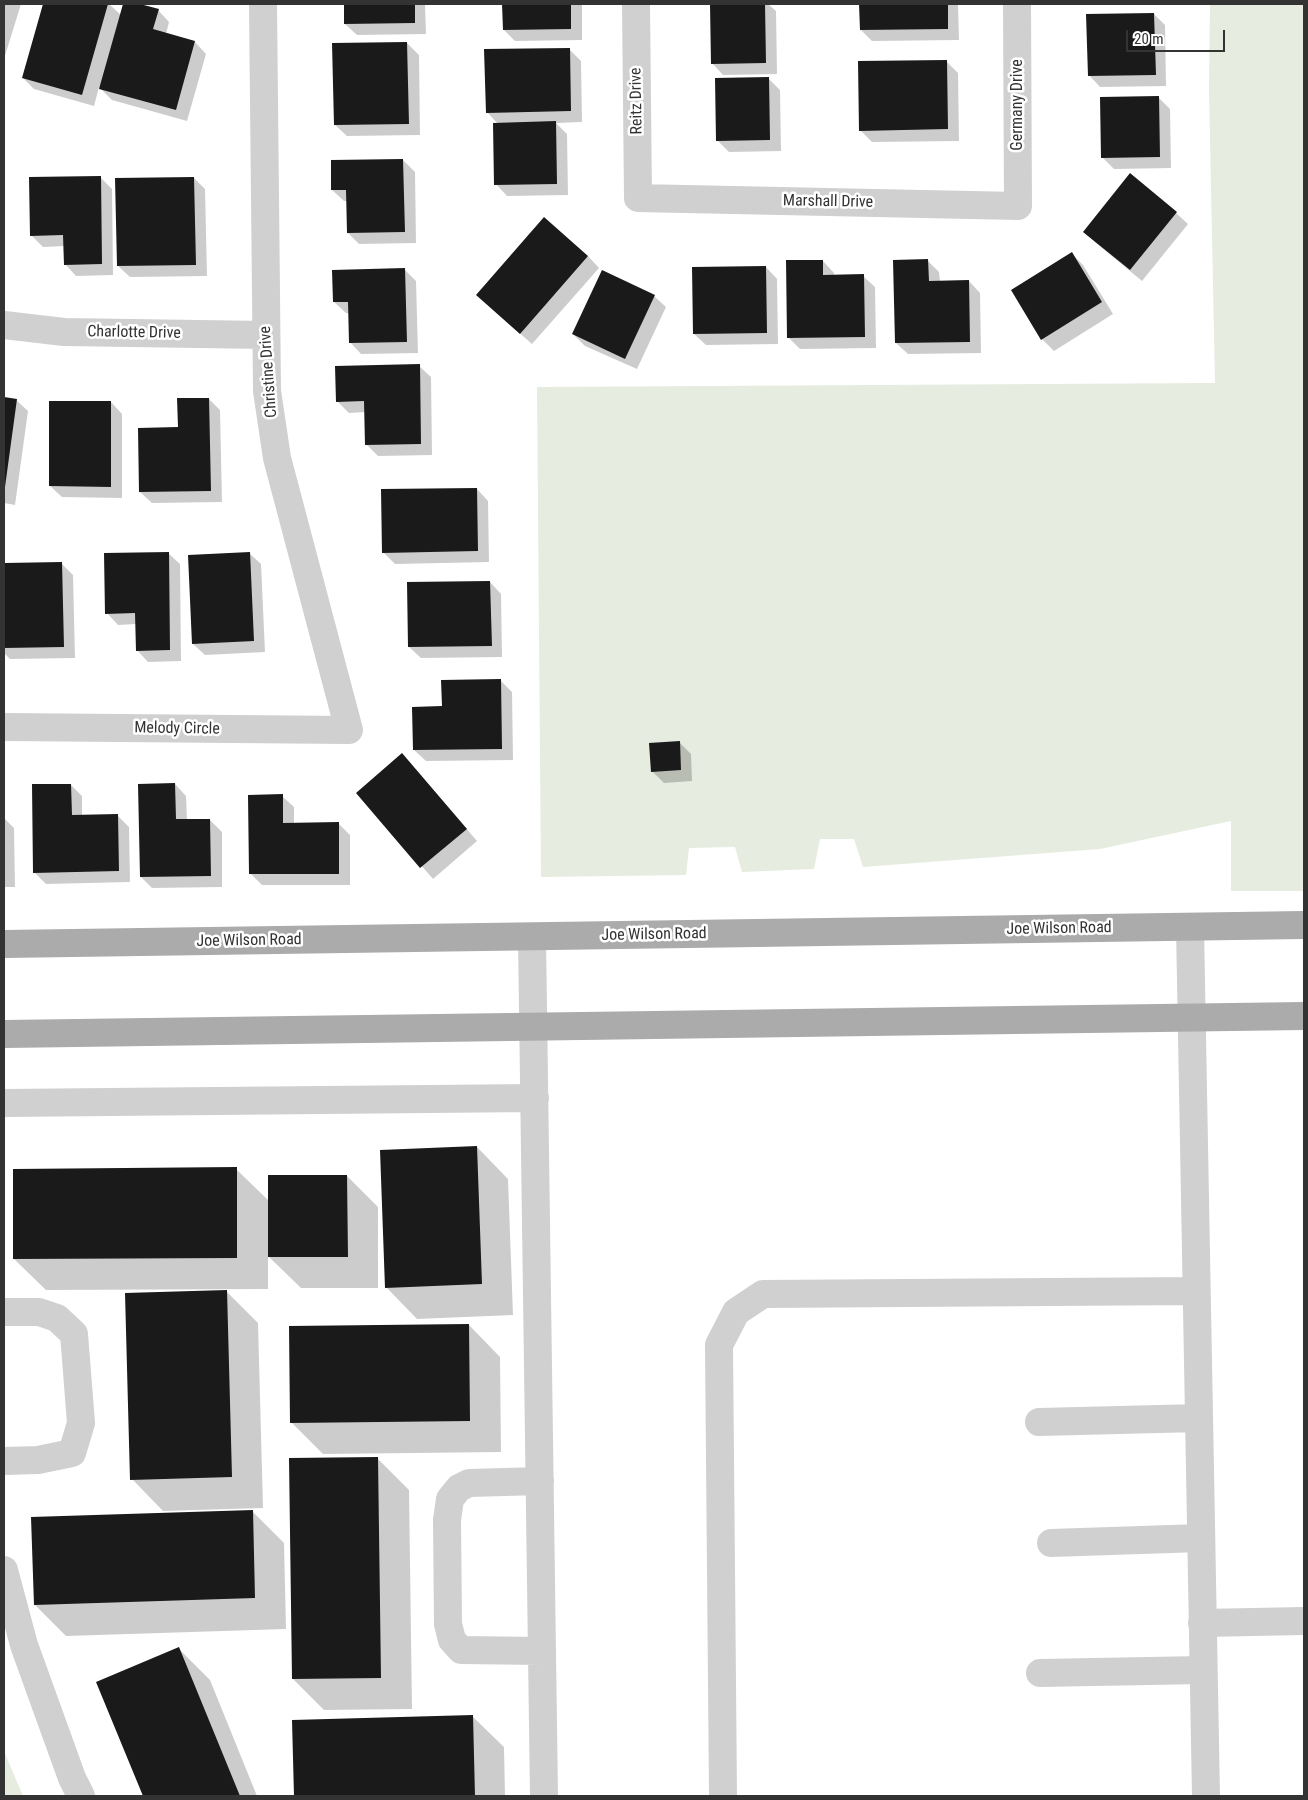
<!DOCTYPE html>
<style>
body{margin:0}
#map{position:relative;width:1308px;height:1800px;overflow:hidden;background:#fff;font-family:"Roboto Condensed",sans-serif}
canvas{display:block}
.frame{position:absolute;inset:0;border:5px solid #333;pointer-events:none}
.scale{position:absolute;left:1126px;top:30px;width:99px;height:22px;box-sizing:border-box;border:2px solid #333;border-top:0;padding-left:6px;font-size:15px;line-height:18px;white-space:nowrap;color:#333;-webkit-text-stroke:4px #fff;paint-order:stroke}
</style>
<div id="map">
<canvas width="1308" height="1800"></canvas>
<div class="frame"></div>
<div class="scale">20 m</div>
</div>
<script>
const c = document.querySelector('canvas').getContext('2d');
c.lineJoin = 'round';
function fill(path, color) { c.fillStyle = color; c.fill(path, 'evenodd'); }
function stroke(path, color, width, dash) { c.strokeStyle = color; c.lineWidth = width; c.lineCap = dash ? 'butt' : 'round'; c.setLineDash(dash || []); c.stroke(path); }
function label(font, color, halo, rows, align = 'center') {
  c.font = font + ' "Roboto Condensed",sans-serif'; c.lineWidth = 5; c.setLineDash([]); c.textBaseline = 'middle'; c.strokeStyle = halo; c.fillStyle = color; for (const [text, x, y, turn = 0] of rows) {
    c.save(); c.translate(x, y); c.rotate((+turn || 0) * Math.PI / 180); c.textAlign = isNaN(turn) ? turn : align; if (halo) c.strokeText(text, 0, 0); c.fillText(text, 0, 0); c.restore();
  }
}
fill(new Path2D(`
 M 1210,4 L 1304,4 L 1304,891 L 1231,891 L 1231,821 L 1100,849 L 863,867 L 854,839 L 820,839 L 814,869 L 742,872 L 735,847 L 689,848 L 686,875 L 541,877 L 537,387 L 1215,383 L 1209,89 Z
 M 4,1751 L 23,1796 L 4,1796 Z`), '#e6ecdf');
fill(new Path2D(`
 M 4,4 L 21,4 L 4,59 Z
 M 44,4 L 109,4 L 121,15 L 124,4 L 136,4 L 158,10 L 169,22 L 166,34 L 195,42 L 206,54 L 187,121 L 112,100 L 99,87 L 94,106 L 34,89 L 23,78 Z
 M 345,4 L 425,4 L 426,34 L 357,35 L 345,24 Z
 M 503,4 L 582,4 L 582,40 L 515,41 L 504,30 Z
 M 711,4 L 768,4 L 776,11 L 777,74 L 723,75 L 712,63 Z
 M 860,4 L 958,4 L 959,40 L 872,41 L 861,30 Z
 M 1154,14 L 1165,25 L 1166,86 L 1100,87 L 1089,75 Z
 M 407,43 L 419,55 L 420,135 L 347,136 L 335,125 Z
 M 569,49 L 581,61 L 582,122 L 556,123 L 567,134 L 568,195 L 507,196 L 496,184 L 498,124 L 487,112 Z
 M 946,61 L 958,73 L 959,141 L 872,142 L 860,130 Z
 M 768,78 L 780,90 L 781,151 L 729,152 L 717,140 Z
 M 1158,97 L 1170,109 L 1171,168 L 1114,169 L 1102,157 Z
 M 403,160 L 415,172 L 416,243 L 359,244 L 348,233 L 347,201 L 344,201 L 332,190 Z
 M 100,177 L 112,189 L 113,275 L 76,276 L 65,264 L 65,246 L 43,247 L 31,235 Z
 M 194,178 L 205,189 L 207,276 L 130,277 L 118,266 Z
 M 1176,213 L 1188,224 L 1142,281 L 1096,243 L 1084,232 Z
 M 1072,254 L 1083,265 L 1113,314 L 1054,351 L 1042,339 Z
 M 588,256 L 599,268 L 532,344 L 489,306 Z
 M 823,261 L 834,273 L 834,276 L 863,276 L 875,287 L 876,348 L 800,349 L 788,337 Z
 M 928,261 L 939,272 L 940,282 L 969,281 L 980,293 L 981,353 L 908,354 L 896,343 Z
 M 766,267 L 777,279 L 778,344 L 706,345 L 694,334 Z
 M 405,270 L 416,281 L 418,353 L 361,354 L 350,342 L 349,313 L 346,313 L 334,302 Z
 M 654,296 L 666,307 L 637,369 L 585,346 L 573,334 Z
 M 419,366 L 431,377 L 432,455 L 378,456 L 366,444 L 366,412 L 349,413 L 337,401 Z
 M 4,398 L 16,400 L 28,411 L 15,505 L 4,503 Z
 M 209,399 L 220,410 L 222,502 L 152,503 L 140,492 L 179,428 Z
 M 111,402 L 122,414 L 122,498 L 62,497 L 50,486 Z
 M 477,489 L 488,501 L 489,562 L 395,564 L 383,552 Z
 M 168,553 L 180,564 L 181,661 L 148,662 L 137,650 L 136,624 L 118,625 L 107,613 Z
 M 249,553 L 261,564 L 265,652 L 205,655 L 193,644 Z
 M 62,564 L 73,575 L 75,658 L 10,659 L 4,653 L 4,565 Z
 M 490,582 L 501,594 L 502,657 L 421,658 L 409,647 Z
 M 500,680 L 512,692 L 513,760 L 426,761 L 414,750 Z
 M 679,742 L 691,754 L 692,781 L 664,783 L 652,771 Z
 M 402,754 L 477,841 L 433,879 L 358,793 Z
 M 175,784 L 186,796 L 187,820 L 210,820 L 222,832 L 222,887 L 152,888 L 141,877 Z
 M 71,785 L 82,796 L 82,816 L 117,815 L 129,827 L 130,882 L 46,884 L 34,872 Z
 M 282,796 L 294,807 L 294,824 L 338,823 L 350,835 L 350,885 L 262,885 L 251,874 Z
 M 4,818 L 14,828 L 15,887 L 4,887 Z
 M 477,1147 L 508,1179 L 513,1315 L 417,1319 L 386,1287 Z
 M 236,1169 L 269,1201 L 347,1176 L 378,1207 L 378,1288 L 301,1288 L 268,1256 L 268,1289 L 46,1290 L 14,1259 Z
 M 226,1291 L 258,1323 L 263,1508 L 163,1511 L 132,1479 Z
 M 469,1325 L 500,1357 L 501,1452 L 323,1454 L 291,1422 Z
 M 377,1458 L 409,1490 L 412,1709 L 324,1710 L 293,1679 Z
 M 252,1511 L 284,1543 L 286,1629 L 66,1636 L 35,1605 Z
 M 179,1649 L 210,1680 L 257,1796 L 144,1796 L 97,1683 Z
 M 472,1716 L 504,1747 L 505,1796 L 295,1796 L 293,1721 Z`), '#0003');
fill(new Path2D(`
 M 43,4 L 108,4 L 82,95 L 22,78 Z
 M 123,4 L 140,4 L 159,9 L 153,29 L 195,41 L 176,110 L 99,89 Z
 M 344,4 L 415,4 L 415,23 L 344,24 Z
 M 502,4 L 571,4 L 571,29 L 503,30 Z
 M 710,4 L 765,4 L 766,63 L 711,64 Z
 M 859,4 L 948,4 L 948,29 L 860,30 Z
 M 1154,13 L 1156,75 L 1088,76 L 1086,14 Z
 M 407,42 L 409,124 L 334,125 L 332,43 Z
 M 570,48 L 571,111 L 486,113 L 484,49 Z
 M 947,60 L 948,129 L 859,131 L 858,61 Z
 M 769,77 L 770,140 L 716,141 L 715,78 Z
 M 1159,96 L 1160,157 L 1101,158 L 1100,97 Z
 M 556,121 L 557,184 L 494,185 L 493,123 Z
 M 403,159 L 405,232 L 347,233 L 346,190 L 331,190 L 331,160 Z
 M 1130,173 L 1177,212 L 1130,270 L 1083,232 Z
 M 101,176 L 102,264 L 64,265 L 63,235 L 30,236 L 29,177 Z
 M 194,177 L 196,265 L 117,266 L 115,178 Z
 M 544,217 L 588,256 L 520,334 L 476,295 Z
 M 1072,252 L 1102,302 L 1041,340 L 1011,290 Z
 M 928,259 L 929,281 L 969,280 L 970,342 L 895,343 L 893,260 Z
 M 786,260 L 823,260 L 823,275 L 864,274 L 865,337 L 787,338 Z
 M 766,266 L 767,333 L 693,334 L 692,267 Z
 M 405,268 L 407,342 L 349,343 L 348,302 L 333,302 L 332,270 Z
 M 602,270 L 655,295 L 625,359 L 572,334 Z
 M 420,364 L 421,444 L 365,445 L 364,401 L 336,402 L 335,366 Z
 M 4,397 L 17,399 L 5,487 L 4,487 Z
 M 177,398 L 209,398 L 211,491 L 139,492 L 138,428 L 178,427 Z
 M 49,401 L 111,401 L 111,487 L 49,486 Z
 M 477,488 L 478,551 L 382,553 L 381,489 Z
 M 169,552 L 170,650 L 136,651 L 135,613 L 105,614 L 104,553 Z
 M 250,552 L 254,641 L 192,644 L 188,555 Z
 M 62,562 L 64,647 L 4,648 L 4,563 Z
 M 490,581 L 492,646 L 408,647 L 407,582 Z
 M 501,679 L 502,749 L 413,750 L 412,707 L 442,706 L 441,680 Z
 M 680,741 L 681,770 L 651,772 L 649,743 Z
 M 402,753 L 467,829 L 420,868 L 356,793 Z
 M 175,783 L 176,819 L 210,819 L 211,876 L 140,877 L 138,784 Z
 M 32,784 L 71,784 L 72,815 L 118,814 L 119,871 L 33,873 Z
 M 283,794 L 283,823 L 339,822 L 339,874 L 249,874 L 248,795 Z
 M 477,1146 L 482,1284 L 385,1288 L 380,1150 Z
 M 237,1167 L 237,1258 L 13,1259 L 13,1169 Z
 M 268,1175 L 347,1175 L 348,1257 L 268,1257 Z
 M 227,1290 L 232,1477 L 130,1480 L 125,1293 Z
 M 469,1324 L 470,1421 L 290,1423 L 289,1326 Z
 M 378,1457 L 381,1678 L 292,1679 L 289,1458 Z
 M 253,1510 L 255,1598 L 34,1605 L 31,1517 Z
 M 179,1647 L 240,1796 L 143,1796 L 96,1682 Z
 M 473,1715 L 475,1796 L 294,1796 L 292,1720 Z`), '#1a1a1a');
stroke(new Path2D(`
 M 636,4 L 638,198 L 1018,206 L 1017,4
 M 4,325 L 64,332 L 266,335
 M 4,727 L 349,730 L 277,458 L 267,391 L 263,4
 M 1190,927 L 1206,1796
 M 532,937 L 544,1796
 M 4,1103 L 535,1098
 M 4,1312 L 39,1312 L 57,1318 L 74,1334 L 81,1423 L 72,1453 L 38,1460 L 4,1461
 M 1039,1422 L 1199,1418
 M 540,1481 L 469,1483 L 459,1488 L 450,1499 L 447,1520 L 448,1624 L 452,1640 L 461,1650 L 542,1651
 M 1051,1543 L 1201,1538
 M 4,1570 L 24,1645 L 72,1778 L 81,1796
 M 1202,1623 L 1304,1621
 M 1040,1673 L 1203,1670
 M 723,1796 L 719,1345 L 736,1312 L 763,1294 L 1196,1291`), '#d0d0d0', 28);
stroke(new Path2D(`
 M 4,944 L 1304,925
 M 4,1034 L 1304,1016`), '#ababab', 28);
label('16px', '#333', '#fff', [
 ["Reitz Drive",637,101,-91],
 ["Germany Drive",1018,105,-90],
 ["Marshall Drive",828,202,1],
 ["Charlotte Drive",134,333,1],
 ["Christine Drive",269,372,-94],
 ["Melody Circle",177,729,1],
 ["Joe Wilson Road",1059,929,-1],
 ["Joe Wilson Road",654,935,-1],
 ["Joe Wilson Road",249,941,-1]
]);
</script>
